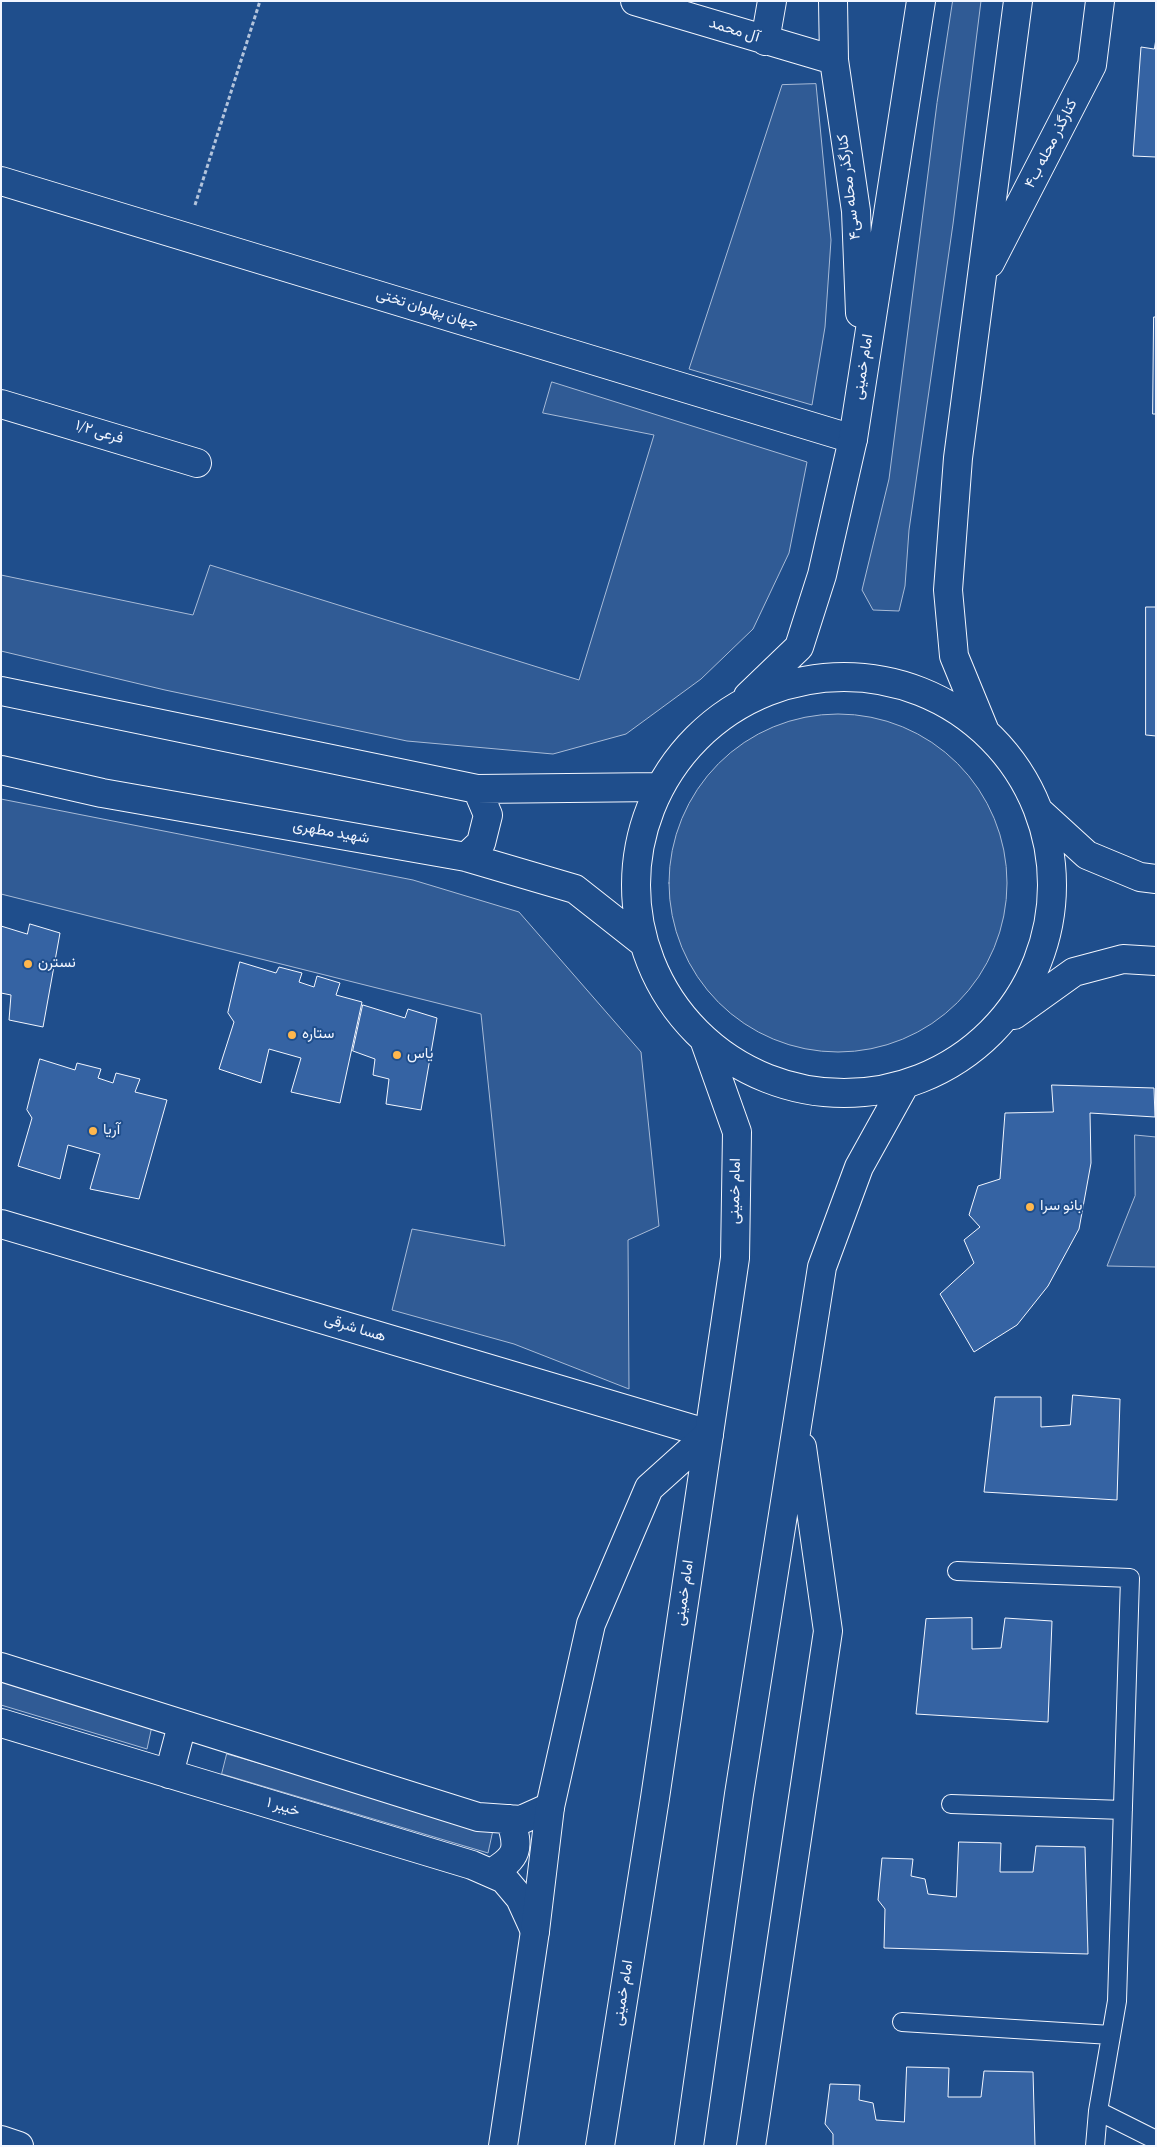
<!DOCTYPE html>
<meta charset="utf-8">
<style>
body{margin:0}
#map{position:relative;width:1157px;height:2147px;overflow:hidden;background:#1f4e8c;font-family:"Source Sans 3",sans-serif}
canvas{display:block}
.frame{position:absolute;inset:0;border:2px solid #f2f6ff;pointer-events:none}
</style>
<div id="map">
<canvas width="1157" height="2147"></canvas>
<div class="frame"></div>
</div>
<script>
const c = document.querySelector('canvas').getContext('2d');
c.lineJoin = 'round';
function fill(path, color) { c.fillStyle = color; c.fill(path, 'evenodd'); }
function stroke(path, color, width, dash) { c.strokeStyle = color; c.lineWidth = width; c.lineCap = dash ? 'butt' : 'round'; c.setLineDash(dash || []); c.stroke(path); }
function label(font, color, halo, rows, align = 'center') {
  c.font = font + ' "Source Sans 3",Vazirmatn,sans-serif'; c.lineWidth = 4; c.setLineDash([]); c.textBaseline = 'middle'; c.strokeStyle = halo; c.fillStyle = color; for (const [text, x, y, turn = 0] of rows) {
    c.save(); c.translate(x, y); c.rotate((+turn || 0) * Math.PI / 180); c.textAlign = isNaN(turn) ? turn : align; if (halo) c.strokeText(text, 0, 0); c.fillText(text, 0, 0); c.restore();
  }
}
const built = new Path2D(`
 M 953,1 L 981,1 L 953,224 L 909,530 L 905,586 L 899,611 L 873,610 L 862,590 L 889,479 L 937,103 Z
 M 816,84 L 831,240 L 825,327 L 812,405 L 689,369 L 782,85 Z
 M 552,382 L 807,462 L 789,553 L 753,629 L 701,679 L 626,734 L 553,754 L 407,741 L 165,690 L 1,651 L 1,575 L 193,615 L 210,565 L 579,680 L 654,435 L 543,413 Z
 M669 883a169 169 0 1 1 338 0a169 169 0 1 1-338 0Z
 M 1,799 L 413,880 L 519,912 L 641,1052 L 659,1226 L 628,1240 L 629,1389 L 514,1344 L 392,1310 L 412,1229 L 505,1246 L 481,1014 L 1,894 Z
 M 1135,1135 L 1156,1137 L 1156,1267 L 1107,1266 L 1135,1196 Z
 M 1,1682 L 152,1726 L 147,1749 L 1,1705 Z
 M 227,1754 L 493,1830 L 488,1853 L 222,1774 Z`);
fill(built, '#305b95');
stroke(built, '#a8bbd7', 1);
const building = new Path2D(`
 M 1156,39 L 1156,157 L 1133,156 L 1141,47 L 1154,49 Z
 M 1154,317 L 1156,317 L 1156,414 L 1153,414 Z
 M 1146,607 L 1156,607 L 1156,736 L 1146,735 Z
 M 30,924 L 60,933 L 43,1027 L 9,1020 L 11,995 L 1,993 L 1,926 L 27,934 Z
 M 240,962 L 276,973 L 279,967 L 302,973 L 299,982 L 314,987 L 317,976 L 340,983 L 336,995 L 362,1002 L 340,1103 L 291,1092 L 301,1058 L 269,1049 L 261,1083 L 219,1069 L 234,1022 L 228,1013 Z
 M 363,1005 L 405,1018 L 408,1009 L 437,1018 L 421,1110 L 386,1104 L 389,1079 L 373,1075 L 375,1059 L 353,1051 Z
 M 40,1059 L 75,1070 L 77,1063 L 101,1069 L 98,1078 L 113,1083 L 116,1073 L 140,1079 L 135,1092 L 167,1100 L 139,1199 L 90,1189 L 100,1154 L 68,1145 L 60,1179 L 18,1166 L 32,1118 L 27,1110 Z
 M 1052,1085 L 1154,1088 L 1155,1117 L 1090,1113 L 1091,1163 L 1079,1229 L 1048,1286 L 1017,1325 L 974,1352 L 940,1294 L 974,1263 L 964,1240 L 980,1227 L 969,1215 L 978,1186 L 1000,1179 L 1005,1113 L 1053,1112 Z
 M 1073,1395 L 1120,1399 L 1117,1500 L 984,1492 L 995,1397 L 1041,1397 L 1041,1427 L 1070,1425 Z
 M 972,1618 L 972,1649 L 1001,1648 L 1005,1618 L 1052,1621 L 1048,1722 L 916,1714 L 926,1619 Z
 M 959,1842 L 1001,1843 L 1000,1872 L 1033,1872 L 1036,1846 L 1085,1847 L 1088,1954 L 884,1948 L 885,1909 L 878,1900 L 882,1858 L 913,1859 L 911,1876 L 925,1879 L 928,1894 L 956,1897 Z
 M 907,2067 L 949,2068 L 948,2097 L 981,2097 L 984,2071 L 1033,2072 L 1035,2146 L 833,2146 L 833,2134 L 825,2124 L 830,2084 L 860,2085 L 859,2100 L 873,2103 L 876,2120 L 904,2122 Z`);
fill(building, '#3563a3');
stroke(building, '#f2f6ff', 1);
const lane = new Path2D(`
 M 957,1571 L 1130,1578 L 1117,2001 L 1098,2111 L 1095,2146
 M 951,1804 L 1123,1810
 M 902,2022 L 1111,2035
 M 1098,2111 L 1156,2140`);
const street = new Path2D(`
 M 1,181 L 853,439
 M 1,404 L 197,463
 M 1,1224 L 709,1434
 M 1,1667 L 478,1817 L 521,1820 L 550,1807
 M 1,1723 L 472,1865 L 504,1879 L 520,1898 L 535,1931
 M 169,1774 L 182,1725
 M 491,1873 C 518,1857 520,1849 510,1819
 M 1,2140 L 19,2146`);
const secondary = new Path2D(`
 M 635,1 L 834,60
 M 833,1 L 834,60 L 856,211 L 860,313
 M 765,41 L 772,1
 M 990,263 L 1092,65 L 1100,1
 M636 885a208 208 0 1 1 416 0a208 208 0 1 1-416 0Z
 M 1,691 L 477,789 L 659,787
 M 748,696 L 799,647 L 822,575 L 853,439 L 921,1
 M 984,729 L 954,656 L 948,590 L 958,458 L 1018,1
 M 1,770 L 102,793 L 466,857 L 575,889 L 641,941
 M 1041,813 L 1087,855 L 1140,877 L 1156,879
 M 466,857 L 481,843 L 488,815 L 477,789
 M 1014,1015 L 1074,972 L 1123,959 L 1156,961
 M 503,2146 L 535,1931 L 550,1807 L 591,1624 L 649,1488 L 709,1434
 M 600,2146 L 655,1798 L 735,1258 L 737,1132 L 705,1042
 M 689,2146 L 739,1794 L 822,1267 L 859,1167 L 904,1086
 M 751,2146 L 828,1631 L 802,1447`);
stroke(lane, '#f2f6ff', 20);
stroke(street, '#f2f6ff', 30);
stroke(secondary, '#f2f6ff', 30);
stroke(new Path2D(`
 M 195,205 L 260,1`), '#b3c4dc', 3, [4, 2.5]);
stroke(lane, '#1f4e8c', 18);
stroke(street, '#1f4e8c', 28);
stroke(secondary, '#1f4e8c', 28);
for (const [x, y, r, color] of [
 [28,964,5,"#ffb74d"],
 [292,1035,5,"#ffb74d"],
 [397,1055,5,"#ffb74d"],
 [93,1131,5,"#ffb74d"],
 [1030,1207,5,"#ffb74d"]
]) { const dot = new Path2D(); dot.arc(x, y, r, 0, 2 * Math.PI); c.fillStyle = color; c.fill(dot); stroke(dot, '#1f4e8c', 2); }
label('15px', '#f2f6ff', '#1f4e8c', [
 ["آل محمد",734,31,17],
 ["کنارگذر محله ب۴",1052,144,-63],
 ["کنارگذر محله سی۴",850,187,-97],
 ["جهان پهلوان تختی",427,310,17],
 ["امام خمینی",864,367,-81],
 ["فرعی ۱/۲",99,433,17],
 ["شهید مطهری",331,833,10],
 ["امام خمینی",736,1191,-89],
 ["هسا شرقی",355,1329,17],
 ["امام خمینی",685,1593,-82],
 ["خیبر ۱",283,1808,17],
 ["امام خمینی",624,1993,-81]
]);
label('15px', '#f2f6ff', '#1f4e8c', [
 ["نسترن",38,964],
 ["ستاره",302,1035],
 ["یاس",407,1055],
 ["آریا",103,1131],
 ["بانو سرا",1040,1207]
], 'left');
</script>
